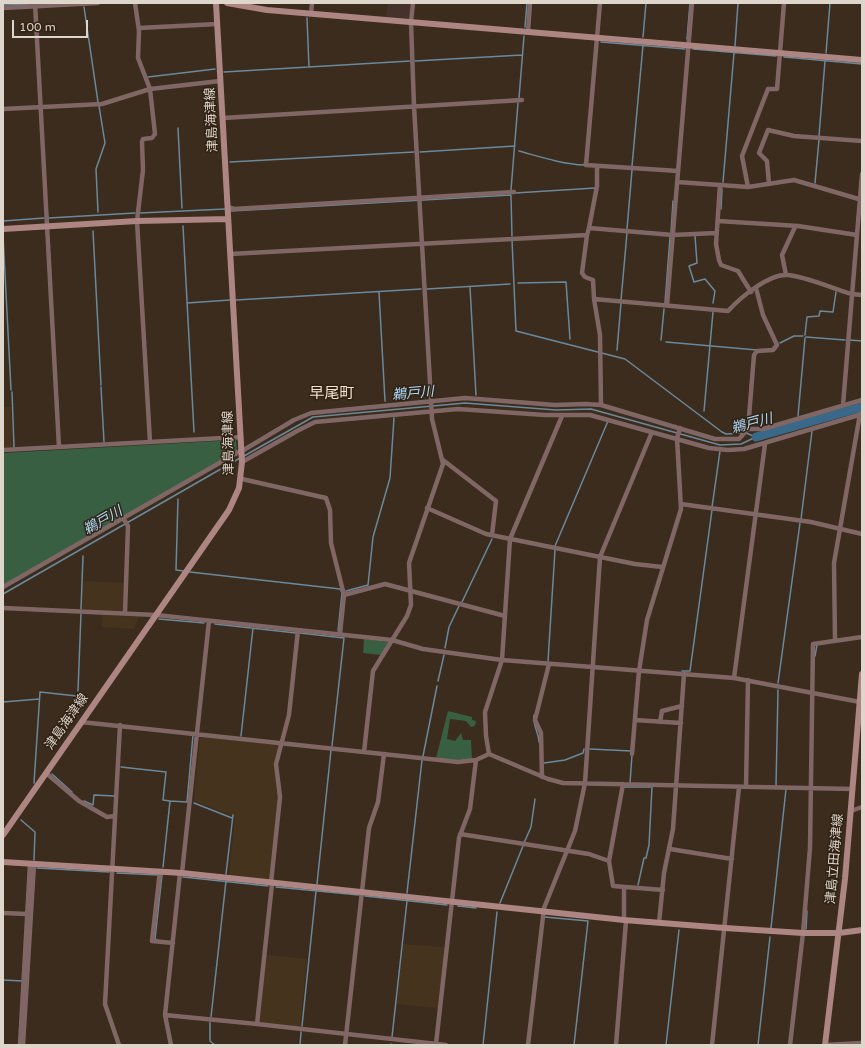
<!DOCTYPE html>
<meta charset="utf-8">
<style>
body{margin:0}
#map{position:relative;width:865px;height:1048px;overflow:hidden;background:#3b2c1d;font-family:"Varela Round",sans-serif}
canvas{display:block}
.frame{position:absolute;inset:0;border:4px solid #ded5cb;pointer-events:none}
.scale{position:absolute;left:12px;top:20px;width:76px;height:18px;box-sizing:border-box;border:2px solid #ded5cb;border-top:0;padding-left:5px;font-size:12px;line-height:14px;white-space:nowrap;color:#ded5cb;-webkit-text-stroke:3px #302214;paint-order:stroke}
</style>
<div id="map">
<canvas width="865" height="1048"></canvas>
<div class="frame"></div>
<div class="scale">100 m</div>
</div>
<script>
const c = document.querySelector('canvas').getContext('2d');
c.lineJoin = 'round';
function fill(path, color) { c.fillStyle = color; c.fill(path, 'evenodd'); }
function stroke(path, color, width, dash) { c.strokeStyle = color; c.lineWidth = width; c.lineCap = dash ? 'butt' : 'round'; c.setLineDash(dash || []); c.stroke(path); }
function label(font, color, halo, rows, align = 'center') {
  c.font = font + ' "Varela Round","Noto Sans JP",sans-serif'; c.lineWidth = 3; c.setLineDash([]); c.textBaseline = 'middle'; c.strokeStyle = halo; c.fillStyle = color; for (const [text, x, y, turn = 0] of rows) {
    c.save(); c.translate(x, y); c.rotate((+turn || 0) * Math.PI / 180); c.textAlign = isNaN(turn) ? turn : align; if (halo) c.strokeText(text, 0, 0); c.fillText(text, 0, 0); c.restore();
  }
}
fill(new Path2D(`
 M 3,407 L 11,407 L 13,447 L 3,448 Z
 M 83,581 L 125,583 L 124,611 L 82,609 Z
 M 102,615 L 139,617 L 134,629 L 102,627 Z
 M 200,737 L 279,745 L 274,766 L 279,786 L 270,880 L 229,875 L 235,817 L 194,801 Z
 M 403,944 L 445,947 L 438,1008 L 397,1004 Z
 M 266,955 L 307,959 L 300,1028 L 259,1022 Z`), '#46331e');
fill(new Path2D(`
 M 388,3 L 411,3 L 410,19 L 386,17 Z`), '#45322c');
fill(new Path2D(`
 M 236,440 L 237,451 L 3,585 L 3,453 Z
 M 364,639 L 389,642 L 381,655 L 363,653 Z
 M 448,711 L 472,717 L 472,720 L 476,721 L 475,726 L 471,727 L 466,721 L 450,719 L 447,739 L 455,741 L 461,733 L 463,740 L 471,740 L 472,759 L 458,761 L 436,758 Z`), '#385f42');
stroke(new Path2D(`
 M 38,3 L 45,3
 M 3,5 L 32,4
 M 84,7 L 98,102
 M 307,18 L 309,67
 M 525,27 L 527,3
 M 643,37 L 646,3
 M 687,39 L 690,3
 M 601,42 L 685,49
 M 735,46 L 738,3
 M 693,49 L 776,56
 M 826,53 L 830,3
 M 784,57 L 862,64
 M 415,61 L 522,55
 M 224,72 L 410,61
 M 148,77 L 215,69
 M 519,98 L 524,36
 M 178,128 L 182,208
 M 819,136 L 825,61
 M 519,151 C 541,157 562,164 584,165 L 584,164
 M 420,152 L 515,146
 M 230,162 L 414,152
 M 632,166 L 643,45
 M 723,182 L 734,53
 M 815,183 L 819,140
 M 511,190 L 518,103
 M 515,193 L 595,188
 M 511,196 L 512,236
 M 721,209 L 722,189
 M 231,211 L 511,195
 M 98,212 L 96,169 L 105,143 L 99,106
 M 140,213 L 225,209
 M 49,218 L 135,213
 M 3,221 L 44,218
 M 183,226 L 194,432
 M 627,229 L 632,170
 M 93,231 L 101,385
 M 671,232 L 673,201
 M 3,235 L 11,390
 M 695,236 L 697,263 L 689,266 L 694,282 L 705,279 L 715,291 L 713,303
 M 512,240 L 516,331 L 625,359 L 722,432 L 726,434 L 742,433
 M 518,283 L 566,282 L 570,339
 M 470,287 L 476,395
 M 427,289 L 510,284
 M 379,292 L 385,401
 M 236,300 L 421,289
 M 621,300 L 627,233
 M 187,303 L 230,300
 M 665,303 L 670,237
 M 805,335 L 807,317 L 819,316 L 820,311 L 833,312 L 836,292
 M 806,337 L 845,340
 M 661,340 L 664,309
 M 850,340 L 862,341
 M 666,342 L 757,350
 M 780,343 L 794,336 L 803,336
 M 617,350 L 621,303
 M 101,387 L 104,442
 M 12,392 L 14,447
 M 860,408 L 861,412
 M 704,411 L 713,312
 M 798,416 L 805,338
 M 812,422 L 812,424
 M 746,433 L 756,437
 M 244,456 L 313,417 L 465,403 L 556,410 L 591,409 L 720,445 L 741,444 L 756,437
 M 178,499 L 176,570 L 183,571
 M 712,507 L 720,451
 M 801,519 L 812,431
 M 555,546 L 608,421
 M 190,572 L 340,589 L 342,593 L 338,631
 M 346,591 L 368,585 L 373,537 L 390,478 L 394,418
 M 3,594 L 240,458
 M 462,602 L 492,539
 M 81,609 L 83,556
 M 159,619 L 204,623
 M 215,624 L 296,633
 M 300,633 L 344,638 L 332,746
 M 445,648 L 449,627 L 459,606
 M 815,656 L 817,645
 M 548,661 L 555,550
 M 682,671 L 690,671 L 712,510
 M 438,681 L 444,655
 M 778,683 L 800,523
 M 78,691 L 81,613
 M 3,702 L 39,699
 M 534,715 C 532,724 539,733 539,742
 M 241,736 L 253,628
 M 590,749 L 631,751
 M 423,756 L 437,686
 M 544,763 L 565,760 L 583,753 L 584,749
 M 121,767 L 166,772 L 163,800 L 170,801 L 163,867
 M 52,774 L 72,792
 M 34,783 L 40,692 L 77,696
 M 630,783 L 632,755
 M 776,786 L 778,690
 M 624,787 L 652,787 L 649,845 L 646,858 L 644,858 L 638,885
 M 84,801 L 93,805 L 94,795 L 114,796
 M 170,801 L 187,802 L 193,735
 M 194,803 L 232,818
 M 21,820 L 35,832 L 34,860
 M 524,843 L 531,827 L 535,799
 M 37,868 L 109,872
 M 117,873 L 158,875
 M 226,874 L 233,815
 M 183,877 L 268,886
 M 317,884 L 331,750
 M 276,887 L 359,895
 M 407,893 L 422,760
 M 365,896 L 447,905
 M 500,903 L 523,846
 M 458,906 L 476,908
 M 545,917 L 588,921 L 574,1045
 M 771,928 L 786,789
 M 806,929 L 807,911
 M 157,940 L 155,939 L 162,875
 M 3,980 L 22,981
 M 211,1017 L 226,881
 M 210,1022 L 210,1041 L 215,1045
 M 302,1026 L 316,891
 M 392,1037 L 407,901
 M 300,1045 L 301,1032
 M 391,1045 L 391,1044
 M 483,1045 L 497,912
 M 666,1045 L 679,930
 M 758,1045 L 770,937`), '#6a899d', 1.5);
stroke(new Path2D(`
 M 756,437 L 862,407`), '#396989', 9);
stroke(new Path2D(`
 M 35,3 L 59,447
 M 135,3 L 139,31 L 138,58 L 150,89 L 155,134 L 152,138 L 143,139 L 142,142 L 143,170 L 137,221 L 150,442
 M 600,3 L 586,165 L 678,171
 M 3,8 L 98,3
 M 311,14 L 312,3
 M 139,28 L 217,24
 M 528,32 L 530,3
 M 3,109 L 102,104 L 150,89 L 220,81
 M 223,118 L 522,100
 M 677,182 L 720,185
 M 769,184 L 767,161 L 759,153 L 768,130 L 794,136 L 862,141
 M 748,187 L 742,156 L 768,89 L 777,89 L 784,3
 M 228,207 L 234,209 L 514,192
 M 718,221 L 798,226 L 857,235
 M 589,228 L 597,186 L 597,166
 M 587,235 L 582,273 L 585,277 L 593,280 L 594,299
 M 230,254 L 587,235 L 589,228 L 673,235 L 716,233
 M 786,275 L 782,255 L 795,227
 M 751,292 L 738,271 L 721,265 L 719,260 L 716,244 L 720,185 L 748,187 L 794,180 L 862,200
 M 667,305 L 692,3
 M 601,405 L 600,335 L 594,299 L 728,311 C 740,298 768,274 787,275 C 805,276 834,289 852,294 L 862,295
 M 843,405 L 862,174
 M 748,429 L 754,355 L 757,351 L 773,350 L 777,345 L 763,315 L 756,288
 M 3,450 L 241,437
 M 242,451 L 294,420 L 311,413 L 465,398 L 555,405 L 586,404 L 601,405 L 715,439 L 739,439 L 748,429 L 763,429 L 862,400
 M 443,460 L 496,501 L 492,535
 M 242,462 L 297,431 L 315,422 L 458,409 L 545,415 L 590,415 L 709,448 L 728,450 L 744,449 L 862,414
 M 242,479 L 326,498 L 330,510 L 331,543 L 344,595 L 340,634
 M 681,504 L 811,522 L 862,534
 M 427,508 L 486,534 L 635,564 L 662,567
 M 123,518 L 128,526 L 125,613
 M 3,587 L 242,450
 M 344,595 L 385,584 L 505,616
 M 3,608 L 156,615 L 392,640 L 423,649 L 502,660 L 734,678 L 860,702
 M 835,640 L 834,563 L 860,414
 M 734,678 L 765,444
 M 635,720 L 681,723
 M 81,722 L 458,762 L 476,760 L 489,754 L 548,779 L 563,783 L 853,789
 M 660,722 L 662,711 L 682,706
 M 364,752 L 373,671 L 407,616 L 411,605 L 409,563 L 443,464 L 432,419 L 431,400 L 414,106 L 411,22 L 413,3
 M 489,754 L 486,736 L 485,712 L 502,660 L 510,539 L 562,416
 M 632,754 L 639,671 L 647,620 L 681,509 L 677,438 L 680,428
 M 46,773 L 79,801 L 107,817 L 115,816
 M 542,777 L 541,733 L 535,720 L 549,664
 M 746,787 L 748,680
 M 851,811 L 862,807
 M 460,834 L 589,854 L 609,861 L 613,886 L 663,890
 M 670,849 L 732,859
 M 609,861 L 623,784
 M 160,871 L 152,941 L 173,943
 M 182,873 L 209,621
 M 271,883 L 280,797 L 276,764 L 289,715 L 298,630
 M 272,884 L 257,1024 L 446,1045
 M 624,888 L 624,920
 M 3,913 L 27,914
 M 659,923 L 664,873 L 673,829 L 684,674
 M 165,1015 L 257,1024
 M 436,1044 L 459,838 L 470,809 L 476,760
 M 20,1045 L 30,864
 M 23,1045 L 34,864
 M 119,1045 L 105,1004 L 120,725
 M 171,1045 L 165,1015 L 180,873
 M 345,1045 L 369,828 L 378,802 L 384,754
 M 528,1045 L 544,908 L 575,831 L 585,783 L 600,557 L 652,432
 M 616,1045 L 626,921
 M 712,1045 L 739,787
 M 790,1045 L 803,933 L 810,848 L 813,644 L 862,637
 M 825,1045 L 862,1043`), '#806664', 4.5);
stroke(new Path2D(`
 M 227,3 L 267,10 L 862,60
 M 3,229 L 137,221 L 228,219
 M 3,835 L 229,510 L 239,488 L 242,462 L 216,3
 M 3,862 L 182,873 L 624,920 L 725,928 L 803,933 L 839,933 L 862,930
 M 825,1045 L 845,879 L 862,674`), '#ad8582', 6);
label('13px', '#ded5cb', '#302214', [
 ["津島海津線",212,120,-93],
 ["津島海津線",229,443,-91],
 ["津島海津線",67,722,-55],
 ["津島立田海津線",835,859,-85]
]);
label('italic 14px', '#afdaf8', '#302214', [
 ["鵜戸川",413,394,-5],
 ["鵜戸川",752,424,-15],
 ["鵜戸川",103,521,-30]
]);
label('15px', '#f4e1ce', '#302214', [
 ["早尾町",332,394]
]);
</script>
